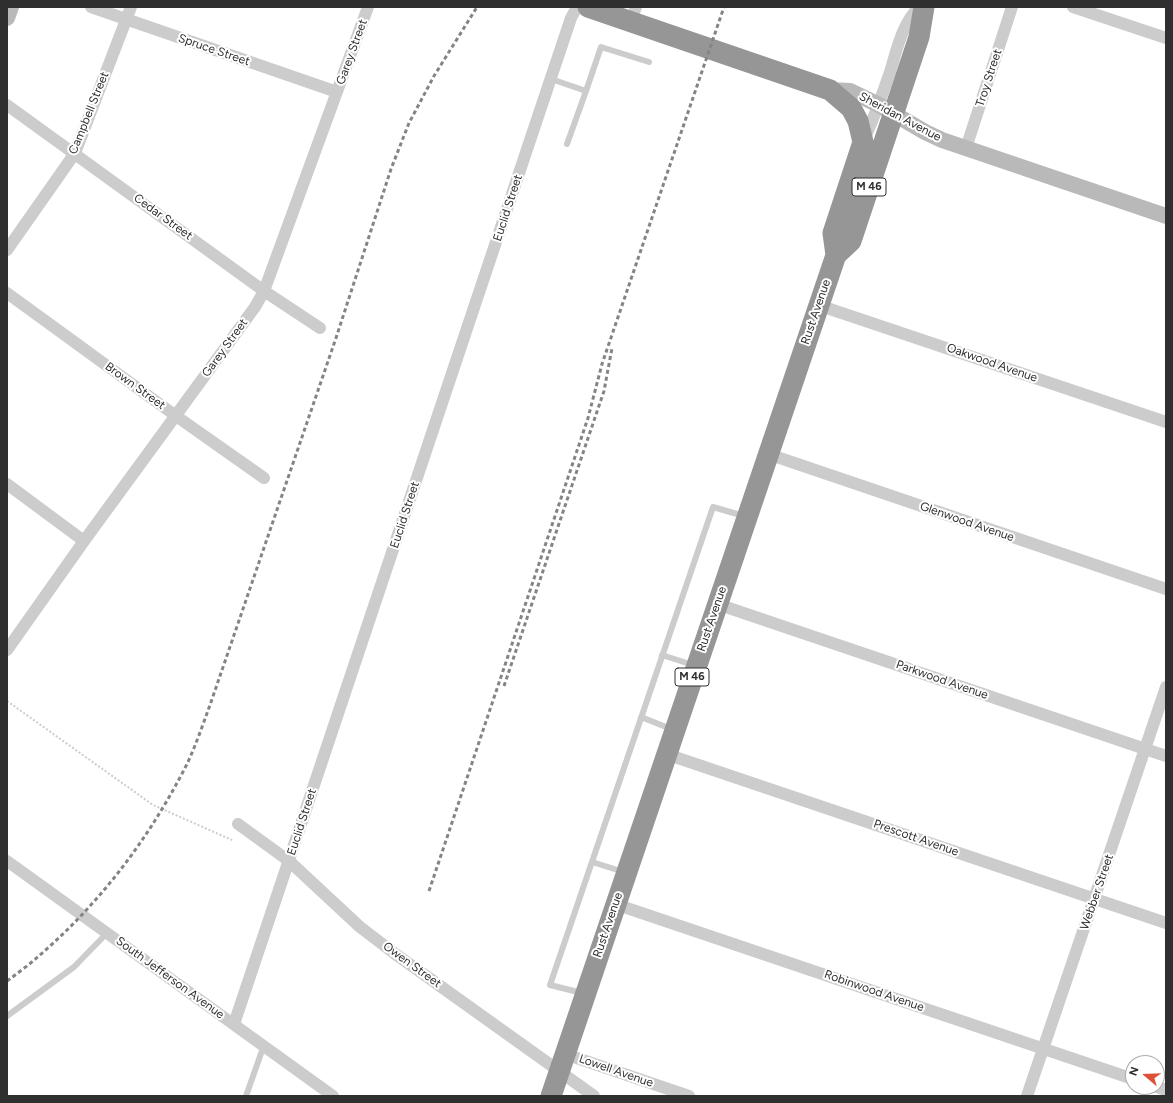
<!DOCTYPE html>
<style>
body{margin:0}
#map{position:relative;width:1173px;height:1103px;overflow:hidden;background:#fff;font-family:Figtree,sans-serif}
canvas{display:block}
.frame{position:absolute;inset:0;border:8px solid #2f2f2f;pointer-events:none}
.north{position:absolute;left:1125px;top:1055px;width:40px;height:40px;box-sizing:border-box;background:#fff;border:1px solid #acacac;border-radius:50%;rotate:289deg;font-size:11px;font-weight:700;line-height:16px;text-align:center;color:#2f2f2f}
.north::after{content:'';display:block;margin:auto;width:14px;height:18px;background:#de5139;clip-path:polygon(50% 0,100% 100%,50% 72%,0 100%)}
</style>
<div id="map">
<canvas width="1173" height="1103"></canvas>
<div class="frame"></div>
<div class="north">N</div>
</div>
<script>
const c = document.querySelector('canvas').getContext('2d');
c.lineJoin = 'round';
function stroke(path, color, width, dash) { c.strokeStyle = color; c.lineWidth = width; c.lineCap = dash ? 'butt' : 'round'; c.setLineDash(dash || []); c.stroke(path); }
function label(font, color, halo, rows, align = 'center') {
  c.font = font + ' Figtree,sans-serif'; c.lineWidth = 4; c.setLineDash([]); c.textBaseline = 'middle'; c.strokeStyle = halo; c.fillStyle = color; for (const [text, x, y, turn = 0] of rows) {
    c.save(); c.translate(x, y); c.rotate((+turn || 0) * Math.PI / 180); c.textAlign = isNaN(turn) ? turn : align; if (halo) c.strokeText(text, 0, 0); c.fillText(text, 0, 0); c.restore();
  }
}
stroke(new Path2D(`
 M 7,701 L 153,805 L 232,840`), '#ccc', 2, [2, 2]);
stroke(new Path2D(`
 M 551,79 L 586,91 L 567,144
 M 586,91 L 601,47 L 649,62
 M 662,655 L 693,665
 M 641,717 L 671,729
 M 592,862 L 624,872
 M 582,993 L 550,985 L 713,507 L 744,516
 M 7,1016 L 74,967 L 107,933
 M 246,1096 L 264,1045`), '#ccc', 6);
stroke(new Path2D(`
 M 91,7 L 337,92
 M 1073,7 L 1166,38
 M 631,21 L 636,7
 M 7,105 L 264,291 L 320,328
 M 863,142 C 874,119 882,95 890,72 C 897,49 902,24 919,7
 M 966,148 L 1012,7
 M 7,250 L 75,153 L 131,7
 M 7,293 L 176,416 L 264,478
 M 818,305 L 1166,422
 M 768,454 L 1166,589
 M 7,484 L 84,541
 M 717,604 L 1166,756
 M 7,650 L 84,541 L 255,307 L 264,291 L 368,7
 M 666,754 L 1166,923
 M 238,824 L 289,861 L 360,927 L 394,953 L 594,1096
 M 7,861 L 333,1096
 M 615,904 L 1133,1079
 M 234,1024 L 571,18 L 577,7
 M 565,1054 L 689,1096
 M 1157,1087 L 1166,1090
 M 1027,1096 L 1166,687`), '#ccc', 12);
stroke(new Path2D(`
 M 7,18 L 11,7
 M 830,90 L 850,91 L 879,105 L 925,132 L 942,140 L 1166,216`), '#b9b9b9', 16);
stroke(new Path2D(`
 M 836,255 L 851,241 L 919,37 L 924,7
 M 551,1096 L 836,255 L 833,233 L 863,142 L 858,121 L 851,108 L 830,90 L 588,7`), '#969696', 21);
stroke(new Path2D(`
 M 504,686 L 604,391 L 612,348
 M 429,891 L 588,418 L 602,364 L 724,7
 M 7,981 C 18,973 30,964 40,955 C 102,901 150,837 187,764 C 196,745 203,724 210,705 L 336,338 L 391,169 L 409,123 L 434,76 L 477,7`), '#848484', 3, [4, 3]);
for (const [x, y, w] of [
 [869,187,34],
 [692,677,34]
]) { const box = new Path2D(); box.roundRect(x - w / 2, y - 9, w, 18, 3); c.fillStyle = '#fff'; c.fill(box); stroke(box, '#2f2f2f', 1); }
label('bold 11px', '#2f2f2f', null, [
 ["M 46",869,187],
 ["M 46",692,677]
]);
label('12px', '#2f2f2f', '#fff', [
 ["Spruce Street",214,50,19],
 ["Garey Street",352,52,-70],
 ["Troy Street",989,78,-72],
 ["Campbell Street",89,113,-68],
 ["Sheridan Avenue",900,117,28],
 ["Euclid Street",508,208,-72],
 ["Cedar Street",163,217,36],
 ["Rust Avenue",816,312,-71],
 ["Garey Street",225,348,-54],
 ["Oakwood Avenue",992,363,19],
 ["Brown Street",135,386,36],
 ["Euclid Street",405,515,-72],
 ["Glenwood Avenue",967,522,19],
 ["Rust Avenue",712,619,-71],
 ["Parkwood Avenue",942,680,19],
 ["Euclid Street",302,822,-72],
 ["Prescott Avenue",916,838,19],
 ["Webber Street",1097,892,-71],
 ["Rust Avenue",608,925,-71],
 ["Owen Street",412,965,36],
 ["South Jefferson Avenue",170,978,36],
 ["Robinwood Avenue",874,991,19],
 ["Lowell Avenue",616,1071,19]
]);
</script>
